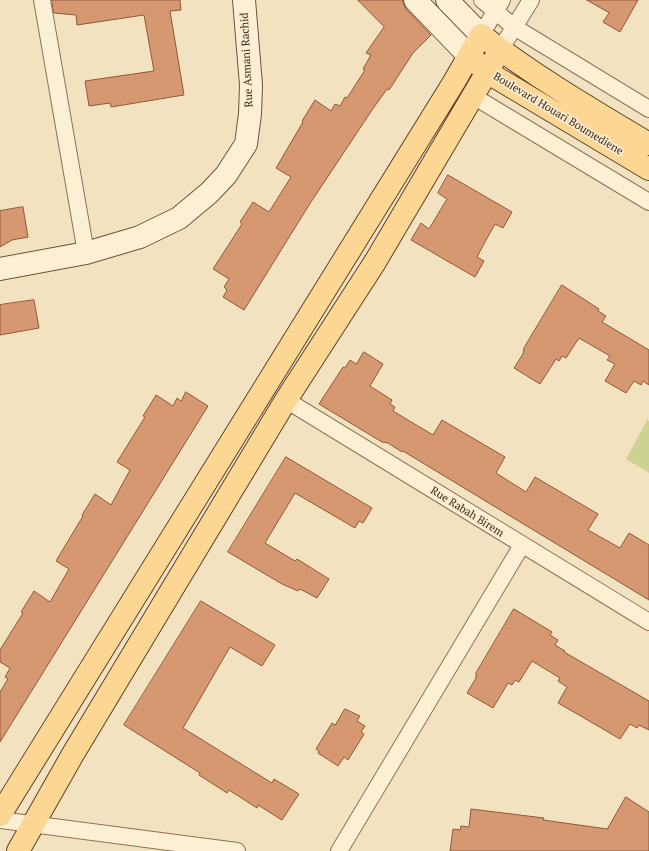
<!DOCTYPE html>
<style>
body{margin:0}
canvas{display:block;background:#f3e2bf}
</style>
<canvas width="649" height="851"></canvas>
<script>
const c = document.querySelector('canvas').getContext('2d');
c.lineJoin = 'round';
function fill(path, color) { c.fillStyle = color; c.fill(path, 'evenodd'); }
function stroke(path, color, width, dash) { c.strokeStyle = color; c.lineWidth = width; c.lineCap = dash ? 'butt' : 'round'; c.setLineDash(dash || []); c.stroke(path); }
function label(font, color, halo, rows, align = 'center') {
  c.font = font + ' "PT Serif",serif'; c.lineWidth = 3.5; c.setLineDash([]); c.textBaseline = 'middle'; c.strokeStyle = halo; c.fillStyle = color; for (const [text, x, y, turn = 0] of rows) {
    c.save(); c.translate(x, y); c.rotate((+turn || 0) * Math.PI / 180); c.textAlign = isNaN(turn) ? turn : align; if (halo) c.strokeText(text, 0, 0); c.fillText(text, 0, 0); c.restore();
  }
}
fill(new Path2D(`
 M 647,420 L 649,421 L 649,473 L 626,459 Z`), '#cdd292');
const building = new Path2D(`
 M 52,0 L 180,0 L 181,10 L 170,11 L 184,95 L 111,107 L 110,103 L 89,106 L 85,81 L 154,71 L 144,15 L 77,25 L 76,15 L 54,13 Z
 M 358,0 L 403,0 L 403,3 L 406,9 L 431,35 L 413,53 L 389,90 L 387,89 L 372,110 L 309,205 L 244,310 L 223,297 L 227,290 L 224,287 L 229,279 L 213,269 L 242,224 L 240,222 L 253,202 L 269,212 L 291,177 L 276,168 L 303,122 L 302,121 L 315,100 L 331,111 L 335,104 L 340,106 L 345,97 L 347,98 L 365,70 L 363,69 L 371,55 L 366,53 L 384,27 Z
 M 587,0 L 638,0 L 620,32 L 603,22 L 609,13 Z
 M 448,175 L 512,212 L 503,228 L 495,224 L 486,240 L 477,257 L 484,261 L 475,277 L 411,240 L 421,223 L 429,229 L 447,199 L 438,193 Z
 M 23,207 L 28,237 L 12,240 L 0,247 L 0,211 Z
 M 562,285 L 599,309 L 598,311 L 606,316 L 602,322 L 649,350 L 649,385 L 643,381 L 641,385 L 634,381 L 626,393 L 605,381 L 615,364 L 607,360 L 610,356 L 579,338 L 566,358 L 562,356 L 559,361 L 556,359 L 540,384 L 514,368 L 523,354 L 524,348 Z
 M 34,300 L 39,328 L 0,335 L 0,305 Z
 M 364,352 L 383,364 L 370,386 L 392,400 L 390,404 L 395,407 L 393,411 L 433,435 L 442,420 L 505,457 L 496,473 L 526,492 L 535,477 L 598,514 L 588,530 L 620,548 L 629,533 L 649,545 L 649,600 L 403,451 L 402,452 L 388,443 L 382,442 L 319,404 L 343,367 L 345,368 L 350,360 L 356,364 Z
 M 186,392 L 208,406 L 0,742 L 0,692 L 8,679 L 5,677 L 10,668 L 0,662 L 0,650 L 23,613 L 21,612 L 34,591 L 50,602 L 69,569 L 56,561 L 83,516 L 82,515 L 95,494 L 111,505 L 130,470 L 117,462 L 145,417 L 143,416 L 156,395 L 173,406 L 177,398 L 181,401 Z
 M 286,457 L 372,508 L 363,523 L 359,521 L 355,528 L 295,493 L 265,543 L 295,561 L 297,559 L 329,579 L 317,598 L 300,589 L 298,591 L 282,584 L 228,552 Z
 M 201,601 L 275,645 L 262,666 L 230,647 L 183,728 L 272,783 L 274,779 L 299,794 L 282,820 L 258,805 L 257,808 L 229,790 L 227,793 L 199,775 L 200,773 L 124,725 Z
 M 514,609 L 552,632 L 550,635 L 558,640 L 555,645 L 565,651 L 564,652 L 649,701 L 649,730 L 639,725 L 637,728 L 630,724 L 620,739 L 579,715 L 558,703 L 567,687 L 558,681 L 560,678 L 532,661 L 519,682 L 515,680 L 512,685 L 508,683 L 493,708 L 467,693 L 476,678 L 476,673 Z
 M 345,709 L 360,716 L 357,721 L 365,726 L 361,732 L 364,734 L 348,760 L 344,757 L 338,766 L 318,753 L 319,751 L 316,749 L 332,723 L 335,725 Z
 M 626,797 L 649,812 L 649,851 L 450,851 L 453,829 L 460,830 L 461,826 L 469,827 L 471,809 L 544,818 L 543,820 L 607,829 Z`);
fill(building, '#d69871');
stroke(building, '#905838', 1);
const street = new Path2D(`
 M 42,0 L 86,253
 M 482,0 L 514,27 L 649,109
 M 481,35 L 502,0
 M 500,50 L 531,0
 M 473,96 L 649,202
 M 286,400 L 649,622
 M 0,820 L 237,851
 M 339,851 L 522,545`);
const secondary = new Path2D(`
 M 415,0 L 469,56
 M 447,0 L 481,35
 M 0,269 L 86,253 L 140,237 L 179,218 L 209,193 L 226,175 L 246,144 L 250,114 L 251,85 L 244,0`);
const primary = new Path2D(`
 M 476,62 L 487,72 L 649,169
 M 0,815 L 454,82 L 481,35 C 534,76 592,110 649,144
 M 18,851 L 73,754 L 286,400 L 375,262 L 500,50`);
stroke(street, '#8e7255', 18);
stroke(secondary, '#705338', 24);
stroke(primary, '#5b402a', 24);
stroke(street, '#fdefd4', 16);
stroke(secondary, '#fdefd4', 22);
stroke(primary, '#fbd793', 22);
label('11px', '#3c2a1b', '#f9ecd0', [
 ["Rue Asmani Rachid",247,60,-93],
 ["Boulevard Houari Boumediene",558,114,31],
 ["Rue Rabah Birem",467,512,32]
]);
</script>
